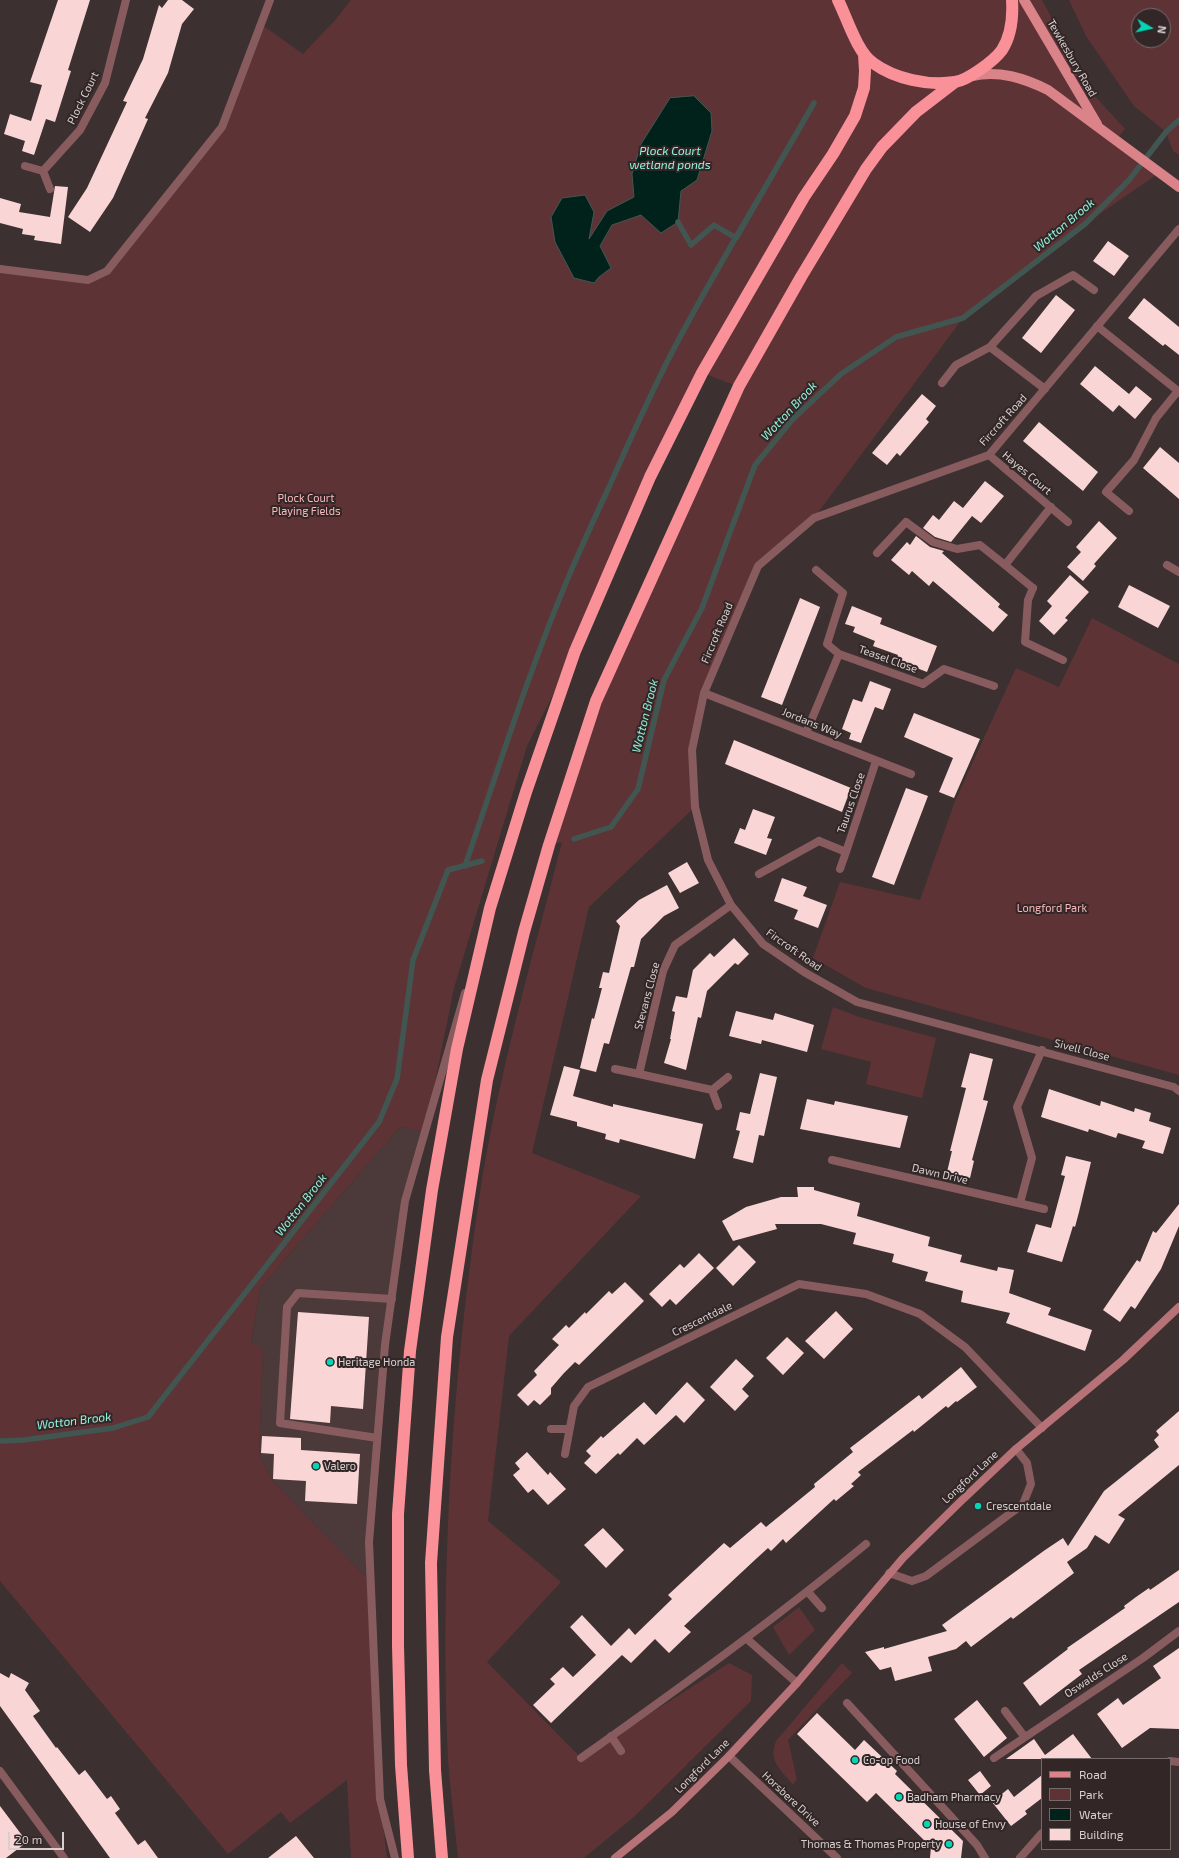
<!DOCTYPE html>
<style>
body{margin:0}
#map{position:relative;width:1179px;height:1858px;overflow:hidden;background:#3c3030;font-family:"Exo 2",sans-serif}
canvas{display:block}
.legend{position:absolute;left:1041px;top:1758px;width:130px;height:92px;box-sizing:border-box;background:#322626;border:1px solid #746a6a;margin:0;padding:5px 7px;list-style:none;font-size:12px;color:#d8d0d0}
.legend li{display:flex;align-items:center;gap:8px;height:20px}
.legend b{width:20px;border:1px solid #746a6a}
.north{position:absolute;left:1131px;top:8px;width:40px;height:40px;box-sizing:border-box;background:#322626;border:1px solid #746a6a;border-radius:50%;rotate:99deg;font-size:11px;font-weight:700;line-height:16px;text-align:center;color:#d8d0d0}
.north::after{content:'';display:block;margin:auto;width:14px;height:18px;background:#03d5b6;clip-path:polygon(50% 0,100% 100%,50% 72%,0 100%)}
.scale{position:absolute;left:8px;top:1832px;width:56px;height:18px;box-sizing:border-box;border:2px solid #d8d0d0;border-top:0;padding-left:5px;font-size:12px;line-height:14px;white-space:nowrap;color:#d8d0d0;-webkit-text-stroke:3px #322626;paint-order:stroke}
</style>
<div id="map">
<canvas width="1179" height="1858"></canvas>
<ul class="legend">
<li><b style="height:5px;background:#da8388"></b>Road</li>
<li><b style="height:11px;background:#5e3336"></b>Park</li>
<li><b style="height:11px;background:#01211b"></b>Water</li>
<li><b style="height:11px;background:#f9d5d6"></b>Building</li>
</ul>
<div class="north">N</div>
<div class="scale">20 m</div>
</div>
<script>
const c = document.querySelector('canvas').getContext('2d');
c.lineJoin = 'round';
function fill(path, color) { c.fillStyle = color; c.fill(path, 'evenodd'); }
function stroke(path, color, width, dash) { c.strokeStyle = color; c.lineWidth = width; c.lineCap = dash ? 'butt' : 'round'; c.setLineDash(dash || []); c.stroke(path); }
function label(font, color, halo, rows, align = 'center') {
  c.font = font + ' "Exo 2",sans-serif'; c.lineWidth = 4; c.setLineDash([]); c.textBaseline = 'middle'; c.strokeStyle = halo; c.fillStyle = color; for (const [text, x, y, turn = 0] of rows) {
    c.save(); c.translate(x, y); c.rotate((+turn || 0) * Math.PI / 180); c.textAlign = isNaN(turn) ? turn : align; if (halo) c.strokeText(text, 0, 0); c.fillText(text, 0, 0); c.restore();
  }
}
fill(new Path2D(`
 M 400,1127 L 425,1132 L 405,1201 L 385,1345 L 369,1542 L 371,1582 L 274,1483 L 259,1456 L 263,1348 L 251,1345 L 260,1288 Z`), '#4c3939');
fill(new Path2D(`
 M 351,0 L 1042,0 L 1094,95 L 1125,129 L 1116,140 L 1159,173 L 1085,224 L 963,318 L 814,518 L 758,566 L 704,693 L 692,750 L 695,807 L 589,907 L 532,1153 L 641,1196 L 509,1336 L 488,1521 L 561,1582 L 487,1662 L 581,1758 L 729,1663 L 752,1675 L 751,1701 L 635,1816 L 584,1858 L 458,1858 C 454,1817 448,1776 447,1735 C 441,1556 453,1376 479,1199 C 497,1079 532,960 562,842 L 549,845 L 596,701 L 739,387 L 703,373 L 575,651 L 527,746 L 454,988 L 425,1132 L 400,1127 L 260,1288 L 251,1344 L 263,1348 L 259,1456 L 274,1483 L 371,1582 L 380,1799 L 387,1858 L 351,1858 L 347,1780 L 290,1823 L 281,1812 L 228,1854 L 0,1581 L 0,269 L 88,280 L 107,271 L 222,127 L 262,25 L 303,54 L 336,19 Z
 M 1069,0 L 1179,0 L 1179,155 L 1173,151 L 1166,132 L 1134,106 L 1086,36 ZM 1139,16 L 1163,16 L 1163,40 L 1139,40 Z
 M 1092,618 L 1179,664 L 1179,1075 L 866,988 L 813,958 L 840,882 L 920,900 L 955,801 L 1016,668 L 1059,687 Z
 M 833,1007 L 859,1017 L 936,1038 L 922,1098 L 866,1084 L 871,1062 L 821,1049 Z
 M 799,1607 L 815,1630 L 789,1655 L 773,1627 Z
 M 842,1663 L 852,1673 L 788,1740 L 797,1779 L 793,1785 C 780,1768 768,1762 776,1741 Z`), '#5e3336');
const water = new Path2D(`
 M 694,96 L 711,113 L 712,131 L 697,180 L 681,191 L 678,222 L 661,233 L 641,215 L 612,225 L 600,246 L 611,268 L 599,277 L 594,283 L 574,278 L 555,242 L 551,217 L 562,198 L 585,195 L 594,212 L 589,239 L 607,211 L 634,197 L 632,174 L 641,144 L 670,98 Z`);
fill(water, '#01211b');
stroke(water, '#425651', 1);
stroke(new Path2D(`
 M 574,839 L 611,827 L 638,789 L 664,680 L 702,608 L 755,465 L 793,419 L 841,374 L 896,337 L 963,318 L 1085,224 L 1129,180 L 1166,132 L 1179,120
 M 465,866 C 499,767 530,667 571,571 C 583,543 596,515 609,487 C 628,444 647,402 668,360 C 713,272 766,188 814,103 L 736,238 L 714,225 L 691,245 L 678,222
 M 0,1441 L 24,1440 L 113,1428 L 148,1417 L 379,1122 L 397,1079 L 413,960 L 448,870 L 482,861`), '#425651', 5.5);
fill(new Path2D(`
 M 58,0 L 90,0 L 68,70 L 71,71 L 55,122 L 46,119 L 34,155 L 22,151 L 25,141 L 4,134 L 10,114 L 31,121 L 42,85 L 30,82 Z
 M 168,0 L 182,0 L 194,9 L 182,24 L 168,73 L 145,118 L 148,119 L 113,198 L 90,232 L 68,217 L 87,188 L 127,102 L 123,101 L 143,59 L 159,5 L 162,8 Z
 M 55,186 L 68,187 L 61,244 L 34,240 L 35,236 L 22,234 L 23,229 L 0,223 L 0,198 L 21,204 L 19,212 L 50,217 Z
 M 1108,241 L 1129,256 L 1114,276 L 1093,261 Z
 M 1056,295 L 1075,310 L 1041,353 L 1022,338 Z
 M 1144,298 L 1179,327 L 1179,355 L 1165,344 L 1163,346 L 1128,318 Z
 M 1095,366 L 1129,394 L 1136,386 L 1152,399 L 1135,419 L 1119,405 L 1113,412 L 1080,384 Z
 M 922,394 L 936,406 L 926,419 L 929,422 L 900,456 L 897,453 L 887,465 L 872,453 Z
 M 1039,422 L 1098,472 L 1083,491 L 1023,441 Z
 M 1160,447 L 1179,463 L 1179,499 L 1143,468 Z
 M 985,481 L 1004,496 L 981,523 L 972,516 L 951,542 L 935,537 L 923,528 L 933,515 L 939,520 L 954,501 L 963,508 Z
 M 1099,521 L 1117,538 L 1094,564 L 1096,566 L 1083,581 L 1067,567 L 1081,552 L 1076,547 Z
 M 916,536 L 930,547 L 944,551 L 942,553 L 1000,604 L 998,607 L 1008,615 L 993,632 L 933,581 L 929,586 L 912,571 L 909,575 L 891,560 L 907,542 L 910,545 Z
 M 1070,575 L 1089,592 L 1065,618 L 1068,620 L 1054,635 L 1039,621 L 1052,606 L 1047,601 Z
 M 1129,585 L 1170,606 L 1158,628 L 1118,607 Z
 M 800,598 L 820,607 L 782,705 L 761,697 Z
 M 852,606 L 882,618 L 880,624 L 937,646 L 927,672 L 896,660 L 898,655 L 873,646 L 875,641 L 853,632 L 855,627 L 845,624 Z
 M 870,681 L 891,689 L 883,710 L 875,707 L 861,743 L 849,739 L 851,733 L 842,729 L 853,699 L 862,702 Z
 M 914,713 L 980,739 L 954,798 L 939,792 L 953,758 L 904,737 Z
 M 734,740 L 851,788 L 842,812 L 725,764 Z
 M 906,788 L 928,796 L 894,885 L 872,877 Z
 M 753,809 L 775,817 L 767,838 L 772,839 L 766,855 L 734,843 L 740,828 L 745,830 Z
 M 687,862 L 699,883 L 680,893 L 668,873 Z
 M 782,878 L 807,887 L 803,896 L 827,905 L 818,928 L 794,919 L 798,910 L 774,901 Z
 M 667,885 L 679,908 L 664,916 L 641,939 L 634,967 L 631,967 L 609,1044 L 604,1043 L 596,1072 L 580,1068 L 592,1018 L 594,1019 L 602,988 L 599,988 L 603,972 L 609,973 L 620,926 L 616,921 L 639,900 Z
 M 734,938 L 749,954 L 738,965 L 735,963 L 707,991 L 701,1018 L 698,1017 L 686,1070 L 664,1063 L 671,1039 L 670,1039 L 675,1012 L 672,1011 L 676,996 L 687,998 L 693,970 L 710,953 L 714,957 Z
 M 736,1011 L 773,1020 L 775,1013 L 814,1025 L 807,1052 L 762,1040 L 761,1044 L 729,1036 Z
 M 970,1053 L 993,1059 L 983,1100 L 988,1101 L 972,1160 L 974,1161 L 970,1178 L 947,1172 L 952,1151 L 950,1151 L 966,1088 L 961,1087 Z
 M 564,1066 L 580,1070 L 573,1096 L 613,1107 L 613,1104 L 703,1124 L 695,1159 L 620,1139 L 619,1143 L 605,1139 L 606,1134 L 577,1126 L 577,1122 L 550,1115 Z
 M 760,1073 L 777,1077 L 764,1136 L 759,1135 L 753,1163 L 733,1158 L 740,1131 L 736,1130 L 740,1112 L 750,1114 Z
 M 1049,1089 L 1100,1106 L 1101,1101 L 1134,1112 L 1135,1108 L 1151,1113 L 1149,1121 L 1171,1128 L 1163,1154 L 1142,1148 L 1145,1141 L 1118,1133 L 1116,1138 L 1089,1129 L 1088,1132 L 1041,1117 Z
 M 807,1099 L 834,1105 L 835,1101 L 908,1116 L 900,1148 L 800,1129 Z
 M 1066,1156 L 1091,1162 L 1079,1212 L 1075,1227 L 1073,1226 L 1062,1262 L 1027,1252 L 1036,1224 L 1051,1228 L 1065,1176 L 1061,1175 Z
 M 797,1187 L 814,1187 L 814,1190 L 860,1203 L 857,1216 L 930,1237 L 928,1246 L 962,1255 L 960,1262 L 997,1271 L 998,1267 L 1014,1270 L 1009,1293 L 1051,1308 L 1048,1315 L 1092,1330 L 1085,1351 L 1006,1323 L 1010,1313 L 961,1302 L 963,1291 L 925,1281 L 928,1272 L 892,1262 L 894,1254 L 853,1244 L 856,1233 L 821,1224 L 775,1224 L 777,1229 L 733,1241 L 722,1221 L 746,1207 L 781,1197 L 798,1197 Z
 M 1179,1204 L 1179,1226 L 1161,1269 L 1135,1309 L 1131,1306 L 1120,1322 L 1103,1310 L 1137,1260 L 1140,1262 L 1153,1231 L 1156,1233 Z
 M 739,1245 L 756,1262 L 733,1286 L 716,1268 Z
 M 699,1253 L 714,1268 L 676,1305 L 670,1299 L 662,1307 L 649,1294 L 680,1264 L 684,1268 Z
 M 625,1282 L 644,1301 L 579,1365 L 575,1362 L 564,1373 L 551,1388 L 551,1394 L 540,1405 L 534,1400 L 528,1406 L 517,1395 L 537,1375 L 534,1371 L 559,1345 L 552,1339 L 566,1325 L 569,1328 L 585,1312 L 586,1314 L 609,1291 L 612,1294 Z
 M 836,1311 L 853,1329 L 824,1359 L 805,1341 Z
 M 298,1312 L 369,1317 L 363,1409 L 331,1406 L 330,1423 L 290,1419 Z
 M 787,1337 L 804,1353 L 783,1375 L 766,1358 Z
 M 736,1359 L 754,1376 L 742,1389 L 749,1396 L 735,1411 L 710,1387 Z
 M 961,1367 L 977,1387 L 957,1402 L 956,1401 L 948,1408 L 946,1406 L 914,1432 L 913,1430 L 858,1472 L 861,1475 L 851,1484 L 854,1486 L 836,1501 L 834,1499 L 786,1543 L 783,1539 L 771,1551 L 768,1548 L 757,1558 L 684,1626 L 691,1632 L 669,1653 L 655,1639 L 631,1663 L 622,1655 L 551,1723 L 533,1705 L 555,1684 L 550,1679 L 563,1667 L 573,1677 L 596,1655 L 570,1627 L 582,1615 L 611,1646 L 629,1628 L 635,1635 L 672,1599 L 668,1595 L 724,1543 L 730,1548 L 761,1522 L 766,1527 L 815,1487 L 814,1484 L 853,1452 L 850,1448 L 919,1395 L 922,1399 Z
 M 687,1382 L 705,1400 L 684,1423 L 676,1415 L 644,1445 L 637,1438 L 620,1455 L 618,1453 L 596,1474 L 584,1463 L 591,1456 L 586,1451 L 601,1436 L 603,1438 L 644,1402 L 656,1415 Z
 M 1179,1411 L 1179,1465 L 1118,1515 L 1125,1519 L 1109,1544 L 1095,1535 L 1087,1548 L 1067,1562 L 1074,1573 L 1013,1619 L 1011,1617 L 971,1647 L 966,1641 L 956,1649 L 928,1657 L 932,1671 L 895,1681 L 891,1667 L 880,1670 L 865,1652 L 884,1647 L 884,1649 L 947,1631 L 942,1625 L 1045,1550 L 1063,1538 L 1068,1546 L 1104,1491 L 1159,1447 L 1154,1440 L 1159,1435 L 1156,1431 Z
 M 262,1436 L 301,1438 L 301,1450 L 360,1454 L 357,1504 L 305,1501 L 306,1481 L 273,1479 L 274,1454 L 261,1453 Z
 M 527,1452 L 548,1475 L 550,1472 L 566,1489 L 548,1505 L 533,1489 L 528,1493 L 513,1475 L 520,1469 L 515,1463 Z
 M 603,1528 L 624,1550 L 606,1568 L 584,1545 Z
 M 1179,1570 L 1179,1602 L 1079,1670 L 1082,1674 L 1040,1706 L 1023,1683 L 1068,1649 L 1067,1648 L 1125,1608 L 1124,1606 L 1136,1597 L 1149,1588 L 1150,1590 Z
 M 1179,1648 L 1179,1729 L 1150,1728 L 1122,1748 L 1097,1714 L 1118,1698 L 1123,1705 L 1161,1678 L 1153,1666 Z
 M 0,1673 L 9,1678 L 11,1673 L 29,1683 L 25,1690 L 40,1711 L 33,1716 L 56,1748 L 57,1747 L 79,1775 L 85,1770 L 107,1799 L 111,1796 L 120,1809 L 115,1813 L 138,1845 L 145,1840 L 158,1858 L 110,1858 L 0,1706 Z
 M 977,1700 L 1007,1738 L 984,1757 L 954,1719 Z
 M 817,1713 L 855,1750 L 864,1740 L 897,1771 L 895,1774 L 963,1841 L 961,1858 L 930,1858 L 931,1847 L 876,1793 L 867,1802 L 797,1734 Z
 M 1073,1734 L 1092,1759 L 1006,1759 L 1034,1739 L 1045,1755 Z
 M 980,1771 L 991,1786 L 980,1795 L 968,1780 Z
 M 1042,1775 L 1042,1798 L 1025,1811 L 1027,1814 L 1011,1826 L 992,1802 L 1008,1789 L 1014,1797 Z
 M 0,1806 L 27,1842 L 6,1858 L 0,1858 Z
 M 296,1836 L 314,1858 L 268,1858 Z`), '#f9d5d6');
stroke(new Path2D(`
 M 1129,511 L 1106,492 L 1134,460 L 1156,418
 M 1033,588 L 1028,600 L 1025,642 L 1063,660
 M 923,684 L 944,669 L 994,686
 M 759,874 L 819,841
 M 377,1438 L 280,1423 L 287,1307 L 298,1293 L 392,1299
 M 889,1573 L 912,1581 L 926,1576 L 1023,1504 L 1031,1484 L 1027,1463 L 1016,1449
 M 847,1703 L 977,1845 L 985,1858
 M 395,1858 L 380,1799 L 369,1542 L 385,1345 L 405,1201 L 465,993`), '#885c5f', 8);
stroke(new Path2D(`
 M 25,166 L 43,171
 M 50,189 L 43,171 L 80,130 L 105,83 L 126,0
 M 1179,229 L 989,455 L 814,518 L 758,566 L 704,693 L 692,750 L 695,807 L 708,860 L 731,905 L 763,944 L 804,972 L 857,1002 L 1174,1087 L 1179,1091
 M 0,269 L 88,280 L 107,271 L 222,127 L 270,0
 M 1097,326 L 1178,391 L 1156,418
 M 942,383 L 956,365 L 990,347
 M 1045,389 L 990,347 L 1036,296 L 1073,275 L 1094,290
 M 989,455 L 1068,522
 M 877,553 L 906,522 L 933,542 L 957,549 L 980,545 L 1005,565
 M 1167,565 L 1179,572
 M 816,570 L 843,593 L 827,644 L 839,654
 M 1033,588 L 1005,565 L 1051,507
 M 704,693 L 911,774
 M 806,733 L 839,654 L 923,684
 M 819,841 L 846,852 L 876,761
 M 840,869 L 846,852
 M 615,1069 L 639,1074
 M 712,1090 L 639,1074 L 663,971 L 675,945 L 731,905
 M 712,1090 L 728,1077
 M 712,1090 L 718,1106
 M 832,1160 L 1044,1209
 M 1020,1203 L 1032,1158 L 1017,1107 L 1042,1050
 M 551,1429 L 569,1429
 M 565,1454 L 574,1406 L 588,1387 L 799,1284 L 866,1294 L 920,1314 L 965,1347 L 1042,1428
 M 808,1592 L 822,1608
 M 747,1639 L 797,1683
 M 1005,1711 L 1024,1736
 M 611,1736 L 621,1751
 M 729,1756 L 837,1858
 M 581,1758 C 678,1689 774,1620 866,1544
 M 994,1758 L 1143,1658 L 1179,1631
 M 1170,1761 L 1179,1762
 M 0,1771 L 64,1858
 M 1020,1858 L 1042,1833`), '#885c5f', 8);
stroke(new Path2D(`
 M 615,1858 L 672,1812 L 729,1756 L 797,1683 L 903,1558 L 959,1503 L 1016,1449 L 1123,1360 L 1179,1307`), '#b67276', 8);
stroke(new Path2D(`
 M 1024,0 L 1097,124
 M 972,76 C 999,70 1024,78 1048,90 L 1179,187`), '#da8388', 10);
stroke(new Path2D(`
 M 838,0 C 847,18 857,52 873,63 C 895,79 928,86 955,82 C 968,80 994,61 1002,50 C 1011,36 1013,16 1012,0
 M 408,1858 L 401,1765 L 398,1645 L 398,1514 L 410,1351 L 432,1190 L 457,1049 L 490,908 L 526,792 L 575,651 L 650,477 L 702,373 L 804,197 L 833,154 L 855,116 L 864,88 L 865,71 L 864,54
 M 442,1858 L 435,1770 L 431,1563 L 447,1337 L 487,1080 L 524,932 L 549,845 L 596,701 L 739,386 L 801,277 L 866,169 L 882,147 L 916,112 L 955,82`), '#fa9199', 12);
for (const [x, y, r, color] of [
 [330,1362,4,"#03d5b6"],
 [316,1466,4,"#03d5b6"],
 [978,1506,4,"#03d5b6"],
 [855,1760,4,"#03d5b6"],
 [899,1797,4,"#03d5b6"],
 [927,1824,4,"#03d5b6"],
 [949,1844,4,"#03d5b6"]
]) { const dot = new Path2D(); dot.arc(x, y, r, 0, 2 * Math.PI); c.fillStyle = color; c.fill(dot); stroke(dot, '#322626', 1.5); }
label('11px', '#d8d0d0', '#322626', [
 ["Tewkesbury Road",1072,58,60],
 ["Plock Court",83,98,-64],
 ["Fircroft Road",1003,420,-48],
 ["Hayes Court",1027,473,40],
 ["Fircroft Road",717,633,-67],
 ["Teasel Close",888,659,20],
 ["Jordans Way",812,723,22],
 ["Taurus Close",851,803,-71],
 ["Fircroft Road",794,950,35],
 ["Stevans Close",647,996,-75],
 ["Sivell Close",1082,1050,15],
 ["Dawn Drive",940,1174,13],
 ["Crescentdale",702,1319,-26],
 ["Longford Lane",970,1477,-43],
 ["Oswalds Close",1096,1675,-33],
 ["Longford Lane",702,1766,-45],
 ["Horsbere Drive",791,1799,43]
]);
label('11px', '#fcbabd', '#322626', [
 ["Plock Court",306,498],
 ["Playing Fields",306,511],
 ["Longford Park",1052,908]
]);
label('11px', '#d8d0d0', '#322626', [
 ["Heritage Honda",338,1362],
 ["Valero",324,1466],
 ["Crescentdale",986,1506],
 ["Co-op Food",863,1760],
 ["Badham Pharmacy",907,1797],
 ["House of Envy",935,1824],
 ["Thomas & Thomas Property",941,1844,"right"]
], 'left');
label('italic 12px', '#92f2db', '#322626', [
 ["Plock Court",670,151],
 ["wetland ponds",670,165],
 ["Wotton Brook",1064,225,-40],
 ["Wotton Brook",789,411,-47],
 ["Wotton Brook",645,716,-76],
 ["Wotton Brook",301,1205,-52],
 ["Wotton Brook",74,1421,-7]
]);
</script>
